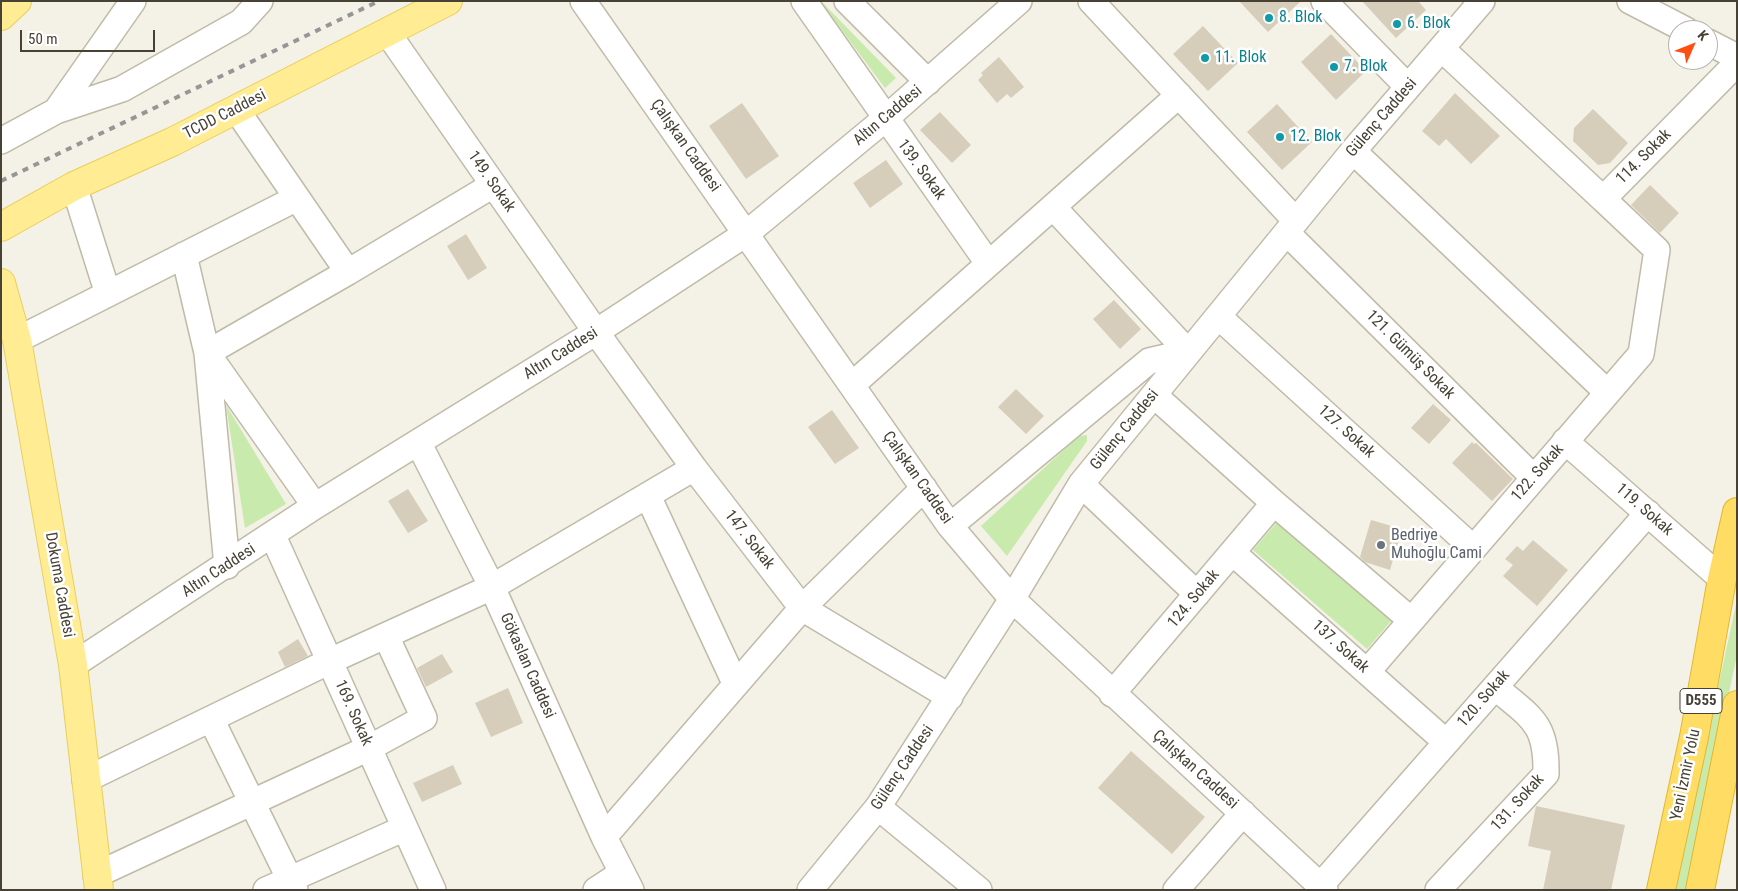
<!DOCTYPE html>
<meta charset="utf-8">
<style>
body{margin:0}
#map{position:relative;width:1738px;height:891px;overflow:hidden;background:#f4f1e6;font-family:"Roboto Condensed",sans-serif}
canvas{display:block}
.frame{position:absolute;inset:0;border:2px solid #474235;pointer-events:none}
.north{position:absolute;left:1668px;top:20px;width:50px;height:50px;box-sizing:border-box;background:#fff;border:1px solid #b5b3ae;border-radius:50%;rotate:46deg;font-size:14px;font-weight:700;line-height:20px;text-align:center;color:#474235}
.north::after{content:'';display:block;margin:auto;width:18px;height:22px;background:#ff4f11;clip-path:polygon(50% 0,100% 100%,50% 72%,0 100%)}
.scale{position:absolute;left:20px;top:30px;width:135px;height:22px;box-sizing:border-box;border:2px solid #474235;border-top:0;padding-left:6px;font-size:15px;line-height:18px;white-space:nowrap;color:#474235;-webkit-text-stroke:4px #fff;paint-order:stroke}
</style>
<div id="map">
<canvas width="1738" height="891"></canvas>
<div class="frame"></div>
<div class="north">K</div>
<div class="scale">50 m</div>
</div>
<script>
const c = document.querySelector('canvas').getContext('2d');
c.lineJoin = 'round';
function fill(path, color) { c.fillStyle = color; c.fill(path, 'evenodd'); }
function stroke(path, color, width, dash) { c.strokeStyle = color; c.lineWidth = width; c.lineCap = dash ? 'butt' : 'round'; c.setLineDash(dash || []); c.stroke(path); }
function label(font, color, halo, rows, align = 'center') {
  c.font = font + ' "Roboto Condensed",sans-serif'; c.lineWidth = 5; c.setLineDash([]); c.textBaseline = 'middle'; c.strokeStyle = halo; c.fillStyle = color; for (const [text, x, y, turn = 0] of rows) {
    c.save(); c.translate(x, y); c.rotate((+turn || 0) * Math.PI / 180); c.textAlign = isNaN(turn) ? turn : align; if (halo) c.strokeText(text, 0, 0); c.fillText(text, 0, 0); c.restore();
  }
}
fill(new Path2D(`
 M 820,1 L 821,1 L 896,78 L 885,88 Z
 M 226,405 L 286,504 L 245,528 Z
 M 1087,435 L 1087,441 L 1007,556 L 981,526 L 1079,436 Z
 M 1278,521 L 1392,620 L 1367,649 L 1253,550 Z
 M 1737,600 L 1737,655 L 1687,890 L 1674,890 Z`), '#c8eaac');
fill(new Path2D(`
 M 1239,1 L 1301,1 L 1268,32 Z
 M 1362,1 L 1418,1 L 1426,10 L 1396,38 Z
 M 1203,26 L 1238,63 L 1208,91 L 1173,54 Z
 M 1331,34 L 1366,71 L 1336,100 L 1301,62 Z
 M 999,57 L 1024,87 L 1011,98 L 1007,94 L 997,103 L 978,80 L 983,75 L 981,73 Z
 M 1455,93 L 1500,136 L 1471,164 L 1446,139 L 1439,146 L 1422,131 Z
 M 742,103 L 779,156 L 746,179 L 709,126 Z
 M 1277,104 L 1312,142 L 1282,170 L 1247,132 Z
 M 1593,109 L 1628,143 L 1610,163 L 1598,165 L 1573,141 L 1574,128 Z
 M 940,112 L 971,145 L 952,163 L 920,130 Z
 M 886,160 L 903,184 L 870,208 L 853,183 Z
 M 1650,185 L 1679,213 L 1660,233 L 1631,205 Z
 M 466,234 L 487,268 L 468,280 L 447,246 Z
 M 1114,300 L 1141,329 L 1120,349 L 1093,319 Z
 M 1016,389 L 1044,416 L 1026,434 L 998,407 Z
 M 1433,404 L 1451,420 L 1429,444 L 1411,428 Z
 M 832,410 L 859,448 L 835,464 L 808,427 Z
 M 1472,442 L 1474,444 L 1476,443 L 1513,479 L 1492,501 L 1452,463 Z
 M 408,489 L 428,521 L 408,533 L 388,501 Z
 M 1371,520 L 1402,529 L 1390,570 L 1365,562 L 1360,557 Z
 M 1533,540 L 1568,570 L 1537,606 L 1503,576 L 1513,565 L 1505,559 L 1517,546 L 1523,551 Z
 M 298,639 L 308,656 L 285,667 L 278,652 Z
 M 442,654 L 453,672 L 426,687 L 417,668 Z
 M 508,688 L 523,723 L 491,737 L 475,703 Z
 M 1131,751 L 1205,817 L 1172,854 L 1098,788 Z
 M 453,765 L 462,784 L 422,802 L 413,783 Z
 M 1536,806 L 1625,825 L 1611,890 L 1543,890 L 1551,851 L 1528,846 Z`), '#d6cebb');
const minor = new Path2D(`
 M 583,1 L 950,526 L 1012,599 L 1325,890
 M 804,1 L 988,263
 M 847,1 L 928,82
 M 1091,1 L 1296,221
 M 1324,1 L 1408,87
 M 1630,1 L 1686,30
 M 387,32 L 596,332 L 694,468 L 802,608 L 950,697
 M 1708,42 L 1737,57
 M 1442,49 L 1603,199
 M 236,109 L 348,272 L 493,185
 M 56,111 L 122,89 L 241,22 L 260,1
 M 1,141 L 56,111 L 133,1
 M 1353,151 L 1607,392
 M 74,186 L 108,294
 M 1053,207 L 1188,352
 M 1287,233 L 1533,477
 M 184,255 L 207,353 L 227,566
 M 1219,317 L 1473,548
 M 17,340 L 297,198
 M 853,384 L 1179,95
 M 1154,395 L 1274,503 L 1411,620
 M 1565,441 L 1722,579
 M 419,444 L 492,587 L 604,837 L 631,890
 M 1081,484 L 1197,594
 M 648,496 L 735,683
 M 315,506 L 207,353 L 348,272
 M 950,526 L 1149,361 L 1188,352
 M 273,536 L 433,890
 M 1233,553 L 1446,742
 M 73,665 L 315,506 L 596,332 L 747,233 L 885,119 L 1019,1
 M 1367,672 L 1641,354 L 1657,250 L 1603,199 L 1737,63
 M 1112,694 L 1274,503
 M 211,719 L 295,890
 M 85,780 L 330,661 L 492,587 L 694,468
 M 878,807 L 979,890
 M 604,837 L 802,608 L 924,488
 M 96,875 L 369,748 L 424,718 L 386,636
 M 1321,885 L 1648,513
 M 266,890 L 405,828
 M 596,890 L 622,873
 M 810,890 L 878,807 L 1012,599 L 1081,484 L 1353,151 L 1482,1
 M 1176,890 L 1243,813
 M 1438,890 L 1546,774 C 1547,722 1531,718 1495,687`);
const major = new Path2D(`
 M 1,16 L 17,1
 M 1,227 L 74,186 L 172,142 L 448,1
 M 1,283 L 17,340 L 73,665 L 99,890`);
const highway = new Path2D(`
 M 1661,890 L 1694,737 L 1722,579 L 1737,512
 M 1700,890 L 1737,705`);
stroke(minor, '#c0baa8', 28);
stroke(major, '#e9cf5e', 30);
stroke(highway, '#e5b62e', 30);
stroke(minor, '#fff', 25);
stroke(major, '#ffec93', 28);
stroke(highway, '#ffdd65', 28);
stroke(new Path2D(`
 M 1,181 L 379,1`), '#969696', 4, [6, 6]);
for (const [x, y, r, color] of [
 [1269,18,5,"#0f9aa8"],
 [1397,24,5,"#0f9aa8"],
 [1205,58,5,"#0f9aa8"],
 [1334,67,5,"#0f9aa8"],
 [1280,137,5,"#0f9aa8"],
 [1381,545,5,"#6b7280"]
]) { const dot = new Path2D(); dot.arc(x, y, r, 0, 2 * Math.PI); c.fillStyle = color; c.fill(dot); stroke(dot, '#fff', 2); }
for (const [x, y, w] of [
 [1701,701,42]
]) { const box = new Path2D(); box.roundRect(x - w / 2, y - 12.5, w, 25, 4); c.fillStyle = '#fff'; c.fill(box); stroke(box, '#474235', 1); }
label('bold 15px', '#474235', null, [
 ["D555",1701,701]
]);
label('16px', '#0d838f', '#fff', [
 ["8. Blok",1279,18],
 ["6. Blok",1407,24],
 ["11. Blok",1215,58],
 ["7. Blok",1344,67],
 ["12. Blok",1290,137]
], 'left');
label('16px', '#474235', '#fff', [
 ["TCDD Caddesi",225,115,-27],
 ["Altın Caddesi",888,116,-40],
 ["Gülenç Caddesi",1382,118,-49],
 ["Çalışkan Caddesi",685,146,55],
 ["114. Sokak",1644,157,-45],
 ["139. Sokak",921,170,54],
 ["149. Sokak",491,182,55],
 ["Altın Caddesi",561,354,-32],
 ["121. Gümüş Sokak",1410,355,45],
 ["Gülenç Caddesi",1125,430,-51],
 ["127. Sokak",1346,432,42],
 ["122. Sokak",1538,473,-49],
 ["Çalışkan Caddesi",917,478,55],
 ["119. Sokak",1644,510,41],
 ["147. Sokak",749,540,52],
 ["Altın Caddesi",219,571,-33],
 ["Dokuma Caddesi",59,585,80],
 ["124. Sokak",1194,599,-50],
 ["137. Sokak",1340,647,42],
 ["Gökaslan Caddesi",527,666,66],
 ["120. Sokak",1484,699,-49],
 ["169. Sokak",353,713,66],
 ["Gülenç Caddesi",903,768,-56],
 ["Çalışkan Caddesi",1195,770,42],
 ["Yeni İzmir Yolu",1686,775,-78],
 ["131. Sokak",1518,803,-48]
]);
label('16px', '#5b616d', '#fff', [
 ["Bedriye",1391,536],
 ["Muhoğlu Cami",1391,554]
], 'left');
</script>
